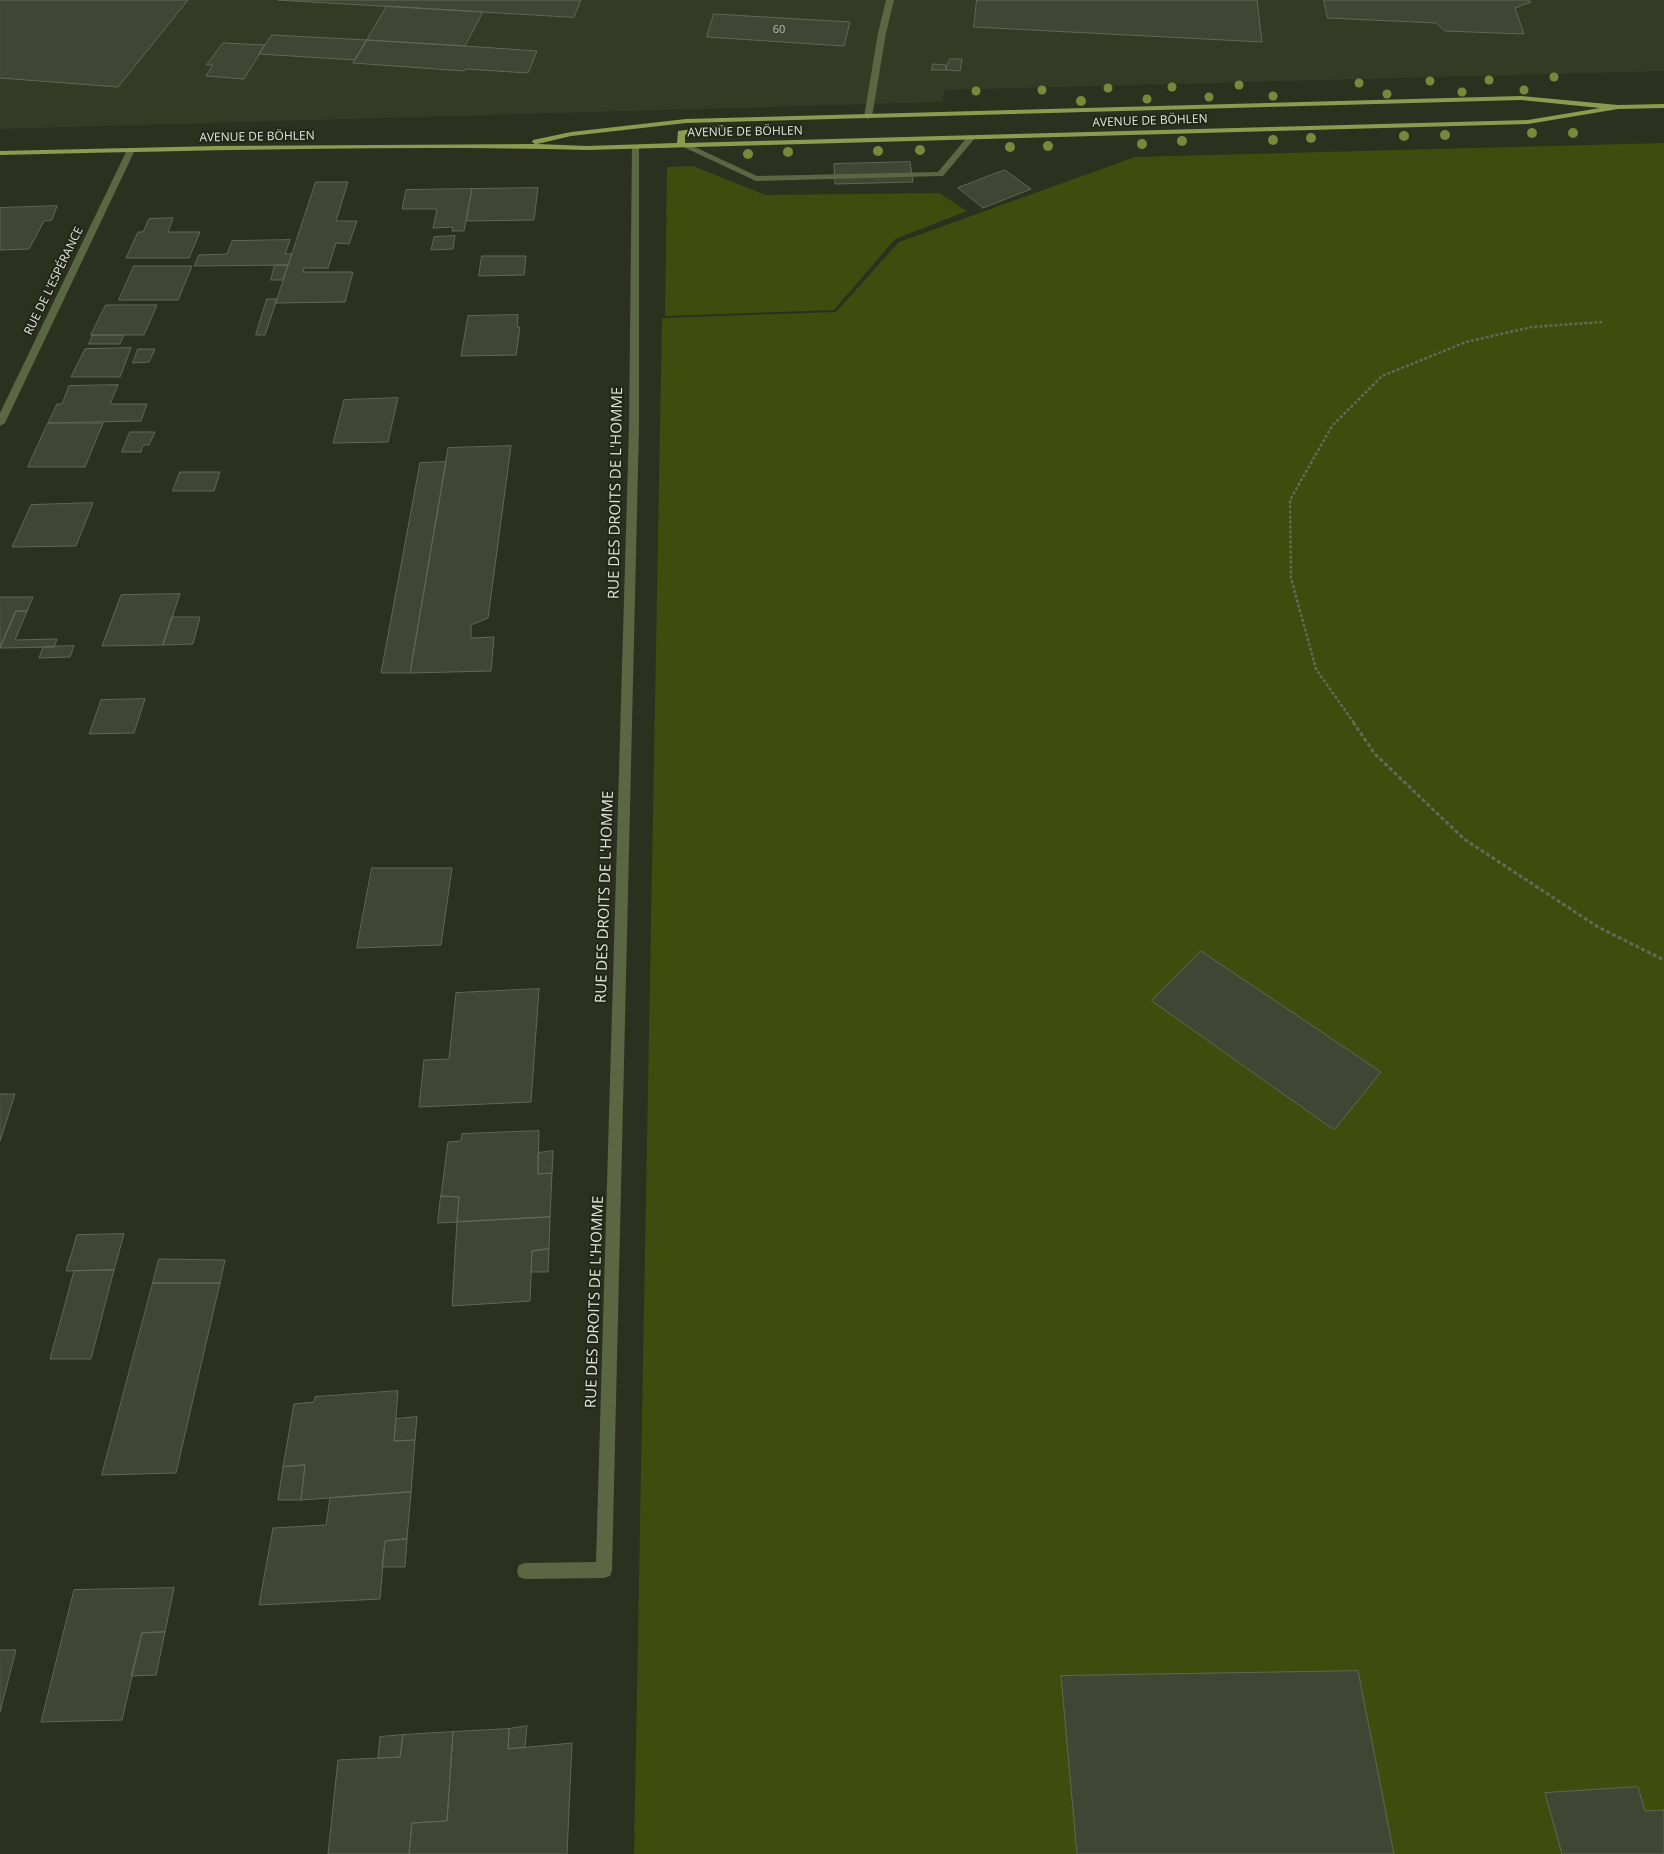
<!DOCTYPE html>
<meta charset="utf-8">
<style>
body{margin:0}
canvas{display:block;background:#2b301f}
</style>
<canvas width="1664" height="1854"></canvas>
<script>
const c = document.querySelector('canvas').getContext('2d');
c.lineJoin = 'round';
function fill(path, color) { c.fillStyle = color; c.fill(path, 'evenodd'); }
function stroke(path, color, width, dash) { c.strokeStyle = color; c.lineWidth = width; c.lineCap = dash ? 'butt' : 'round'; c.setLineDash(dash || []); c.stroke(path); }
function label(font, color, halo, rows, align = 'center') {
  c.font = font + ' "Open Sans",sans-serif'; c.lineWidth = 4; c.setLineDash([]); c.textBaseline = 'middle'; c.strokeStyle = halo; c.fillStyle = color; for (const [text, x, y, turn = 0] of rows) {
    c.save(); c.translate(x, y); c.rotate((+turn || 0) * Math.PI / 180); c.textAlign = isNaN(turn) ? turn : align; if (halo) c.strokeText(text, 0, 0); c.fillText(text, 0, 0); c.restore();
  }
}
fill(new Path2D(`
 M 0,0 L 1664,0 L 1664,71 L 945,90 L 942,102 L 0,129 Z`), '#343a23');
fill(new Path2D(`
 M 1664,143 L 1664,1854 L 634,1854 L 662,318 L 836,312 L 899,242 L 1135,157 Z
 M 693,166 L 765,195 L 939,193 L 967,211 L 895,239 L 834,310 L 665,316 L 667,167 Z`), '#404b0e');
const building = new Path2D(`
 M 0,0 L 188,0 L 118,87 L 0,78 Z
 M 278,0 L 581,0 L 574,17 Z
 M 977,0 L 1257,0 L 1262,42 L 974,27 Z
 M 1324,0 L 1528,0 L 1531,2 L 1515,8 L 1524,34 L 1445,31 L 1436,23 L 1328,18 Z
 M 387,6 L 483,12 L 465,46 L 367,40 Z
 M 714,14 L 850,22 L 844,46 L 707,37 Z
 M 272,35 L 367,40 L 355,60 L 259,54 Z
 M 367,40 L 465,46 L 537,51 L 528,73 L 465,69 L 464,71 L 353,63 Z
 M 223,43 L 265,45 L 244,79 L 206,76 L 213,65 L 207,65 Z
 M 950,59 L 962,59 L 960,71 L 946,70 Z
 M 933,64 L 946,65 L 946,70 L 932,70 Z
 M 910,162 L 913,182 L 835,184 L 834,164 Z
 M 1005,170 L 1031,189 L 983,208 L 958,188 Z
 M 316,182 L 348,182 L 336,221 L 357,221 L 349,244 L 336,243 L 328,268 L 304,268 L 303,272 L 353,272 L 345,302 L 276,303 Z
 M 538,188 L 534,220 L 466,221 L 472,189 Z
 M 472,189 L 464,231 L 452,231 L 453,227 L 433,228 L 437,209 L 402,209 L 406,190 Z
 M 57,206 L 52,220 L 44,221 L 29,249 L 0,250 L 0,208 Z
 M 173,218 L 168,232 L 200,232 L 189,258 L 126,258 L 138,232 L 143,232 L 149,219 Z
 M 455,236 L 453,249 L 431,250 L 434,237 Z
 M 290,240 L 285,254 L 292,254 L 288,265 L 194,266 L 199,255 L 227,254 L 232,241 Z
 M 482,256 L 526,256 L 524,275 L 479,276 Z
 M 275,265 L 288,265 L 283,280 L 271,280 Z
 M 134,266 L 192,266 L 178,300 L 119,300 Z
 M 267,299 L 277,299 L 265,335 L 256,335 Z
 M 106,305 L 157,305 L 144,335 L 91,335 Z
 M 518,315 L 517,327 L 520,327 L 516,355 L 461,356 L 468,316 Z
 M 93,335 L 124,335 L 120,344 L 89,344 Z
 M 131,348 L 120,377 L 71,377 L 85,349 Z
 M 138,349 L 155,349 L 149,362 L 133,363 Z
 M 118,385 L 110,404 L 147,404 L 141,421 L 48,423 L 57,404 L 62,404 L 69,386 Z
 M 398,398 L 388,442 L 333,443 L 344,400 Z
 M 48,423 L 103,423 L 85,467 L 28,467 Z
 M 130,432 L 155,432 L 149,445 L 143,445 L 141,452 L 122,452 Z
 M 511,446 L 488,618 L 471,625 L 471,638 L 494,637 L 491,671 L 410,673 L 448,448 Z
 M 446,462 L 410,673 L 381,673 L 420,463 Z
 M 180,472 L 220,472 L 214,491 L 173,491 Z
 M 93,503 L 76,546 L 12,547 L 31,505 Z
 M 180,594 L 163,645 L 102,646 L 121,595 Z
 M 0,597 L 33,597 L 27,611 L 16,611 L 0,648 Z
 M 16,611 L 27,611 L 15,640 L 57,639 L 54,647 L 0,648 Z
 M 172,617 L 200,617 L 193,644 L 163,645 Z
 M 74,646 L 70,657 L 39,658 L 43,647 Z
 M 145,699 L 134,733 L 89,734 L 101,700 Z
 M 372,868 L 452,868 L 441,945 L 357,948 Z
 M 1201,951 L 1381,1072 L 1334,1130 L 1152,1001 Z
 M 539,989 L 531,1102 L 419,1107 L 424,1060 L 449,1059 L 456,993 Z
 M 0,1094 L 15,1094 L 0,1141 Z
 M 539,1131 L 538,1174 L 552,1173 L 550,1217 L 457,1222 L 459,1197 L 441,1196 L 448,1142 L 461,1141 L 462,1134 Z
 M 553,1151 L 552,1173 L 538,1174 L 538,1153 Z
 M 441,1196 L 459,1197 L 457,1222 L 438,1223 Z
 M 550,1217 L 549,1249 L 532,1251 L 530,1301 L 452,1306 L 457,1222 Z
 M 124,1234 L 114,1270 L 66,1271 L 77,1235 Z
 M 549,1249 L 548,1272 L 531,1272 L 532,1251 Z
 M 159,1259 L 225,1260 L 220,1283 L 153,1283 Z
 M 114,1270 L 91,1359 L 50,1359 L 74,1271 Z
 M 153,1283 L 220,1283 L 176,1473 L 102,1475 Z
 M 398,1391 L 394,1441 L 415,1440 L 411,1492 L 301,1500 L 305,1465 L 283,1467 L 294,1404 L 314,1402 L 315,1397 Z
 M 417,1417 L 415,1440 L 394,1441 L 396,1419 Z
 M 305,1465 L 301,1500 L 278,1500 L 283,1467 Z
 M 411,1492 L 407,1539 L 385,1541 L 380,1599 L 259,1605 L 273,1528 L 326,1525 L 330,1498 Z
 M 407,1539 L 405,1567 L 382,1567 L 385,1541 Z
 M 174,1588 L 165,1632 L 142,1633 L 122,1720 L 41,1722 L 74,1590 Z
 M 165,1632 L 156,1675 L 131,1676 L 142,1633 Z
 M 0,1650 L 16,1650 L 0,1712 Z
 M 1358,1671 L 1394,1854 L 1077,1854 L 1061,1676 Z
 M 527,1726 L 525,1747 L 508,1749 L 509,1729 Z
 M 509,1729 L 508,1749 L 572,1743 L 567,1854 L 409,1854 L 412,1823 L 447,1821 L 453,1732 Z
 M 453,1732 L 447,1821 L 412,1823 L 409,1854 L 328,1854 L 338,1760 L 400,1757 L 403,1735 Z
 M 403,1735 L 400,1757 L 378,1758 L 380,1737 Z
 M 1638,1787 L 1645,1811 L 1664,1810 L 1664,1854 L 1562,1854 L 1545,1793 Z`);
fill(building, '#404534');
stroke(building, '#626654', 1);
stroke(new Path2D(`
 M 1354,723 L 1316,669 L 1291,578 L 1290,500 L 1332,426 L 1382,376 L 1466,342 L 1532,327 L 1602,322`), '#65695a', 2.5, [3, 2]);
stroke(new Path2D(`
 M 1353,722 L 1375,754 L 1464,839 L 1598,927 L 1664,960`), '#65695a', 3, [4, 2.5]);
fill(new Path2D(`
 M 886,0 L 894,0 L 886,33 L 872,117 L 868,119 L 864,117 L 878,33 Z
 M 969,135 L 976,137 L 943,176 L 940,176 L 756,181 L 677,144 L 684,142 L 757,176 L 938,172 Z
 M 632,145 L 639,147 L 639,427 L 612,1570 L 610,1576 L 604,1578 L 525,1579 L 519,1577 L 517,1571 L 519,1565 L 525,1563 L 596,1562 L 629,427 Z
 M 128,148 L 135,150 L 5,423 L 0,426 L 0,413 Z`), '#5d6642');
fill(new Path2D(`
 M 1521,96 L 1618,105 L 1664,104 L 1664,108 L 1618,109 L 1528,124 L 587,150 C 391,145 196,151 0,155 L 0,151 L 217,146 L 535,144 L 532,142 L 533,140 L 571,132 L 686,119 ZM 1521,100 L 1600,108 L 1528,120 L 685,143 L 685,135 L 725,129 L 726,127 L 722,125 L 678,131 L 677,143 L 587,146 L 537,144 L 571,136 L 686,123 Z`), '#8b9c50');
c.fillStyle = '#78893c';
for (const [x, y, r] of [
 [1554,77,4.5],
 [1489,80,4.5],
 [1430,81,4.5],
 [1359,83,4.5],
 [1239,85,4.5],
 [1172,87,4.5],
 [1108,88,4.5],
 [1042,90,4.5],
 [1524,90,4.5],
 [976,91,4.5],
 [1462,92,4.5],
 [1387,94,4.5],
 [1273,96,4.5],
 [1209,97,4.5],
 [1147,99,4.5],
 [1081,101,5],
 [1532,133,5],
 [1573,133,5],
 [1445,135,5],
 [1404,136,5],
 [1311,138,5],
 [1273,140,5],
 [1182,141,5],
 [1142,144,5],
 [1048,146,5],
 [1010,147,5],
 [920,150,5],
 [878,151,5],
 [788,152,5],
 [748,154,5]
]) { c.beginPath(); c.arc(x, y, r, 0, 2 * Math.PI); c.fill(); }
label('11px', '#b9bcb0', null, [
 ["60",779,30]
]);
label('12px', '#e1e4d9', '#222616', [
 ["AVENUE DE BÖHLEN",1150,121,-2],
 ["AVENUE DE BÖHLEN",745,132,-1],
 ["AVENUE DE BÖHLEN",257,137,-1],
 ["RUE DE L'ESPÉRANCE",54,281,-64]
]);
label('15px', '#e1e4d9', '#222616', [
 ["RUE DES DROITS DE L'HOMME",616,493,-89],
 ["RUE DES DROITS DE L'HOMME",605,897,-88],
 ["RUE DES DROITS DE L'HOMME",595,1302,-88]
]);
</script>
